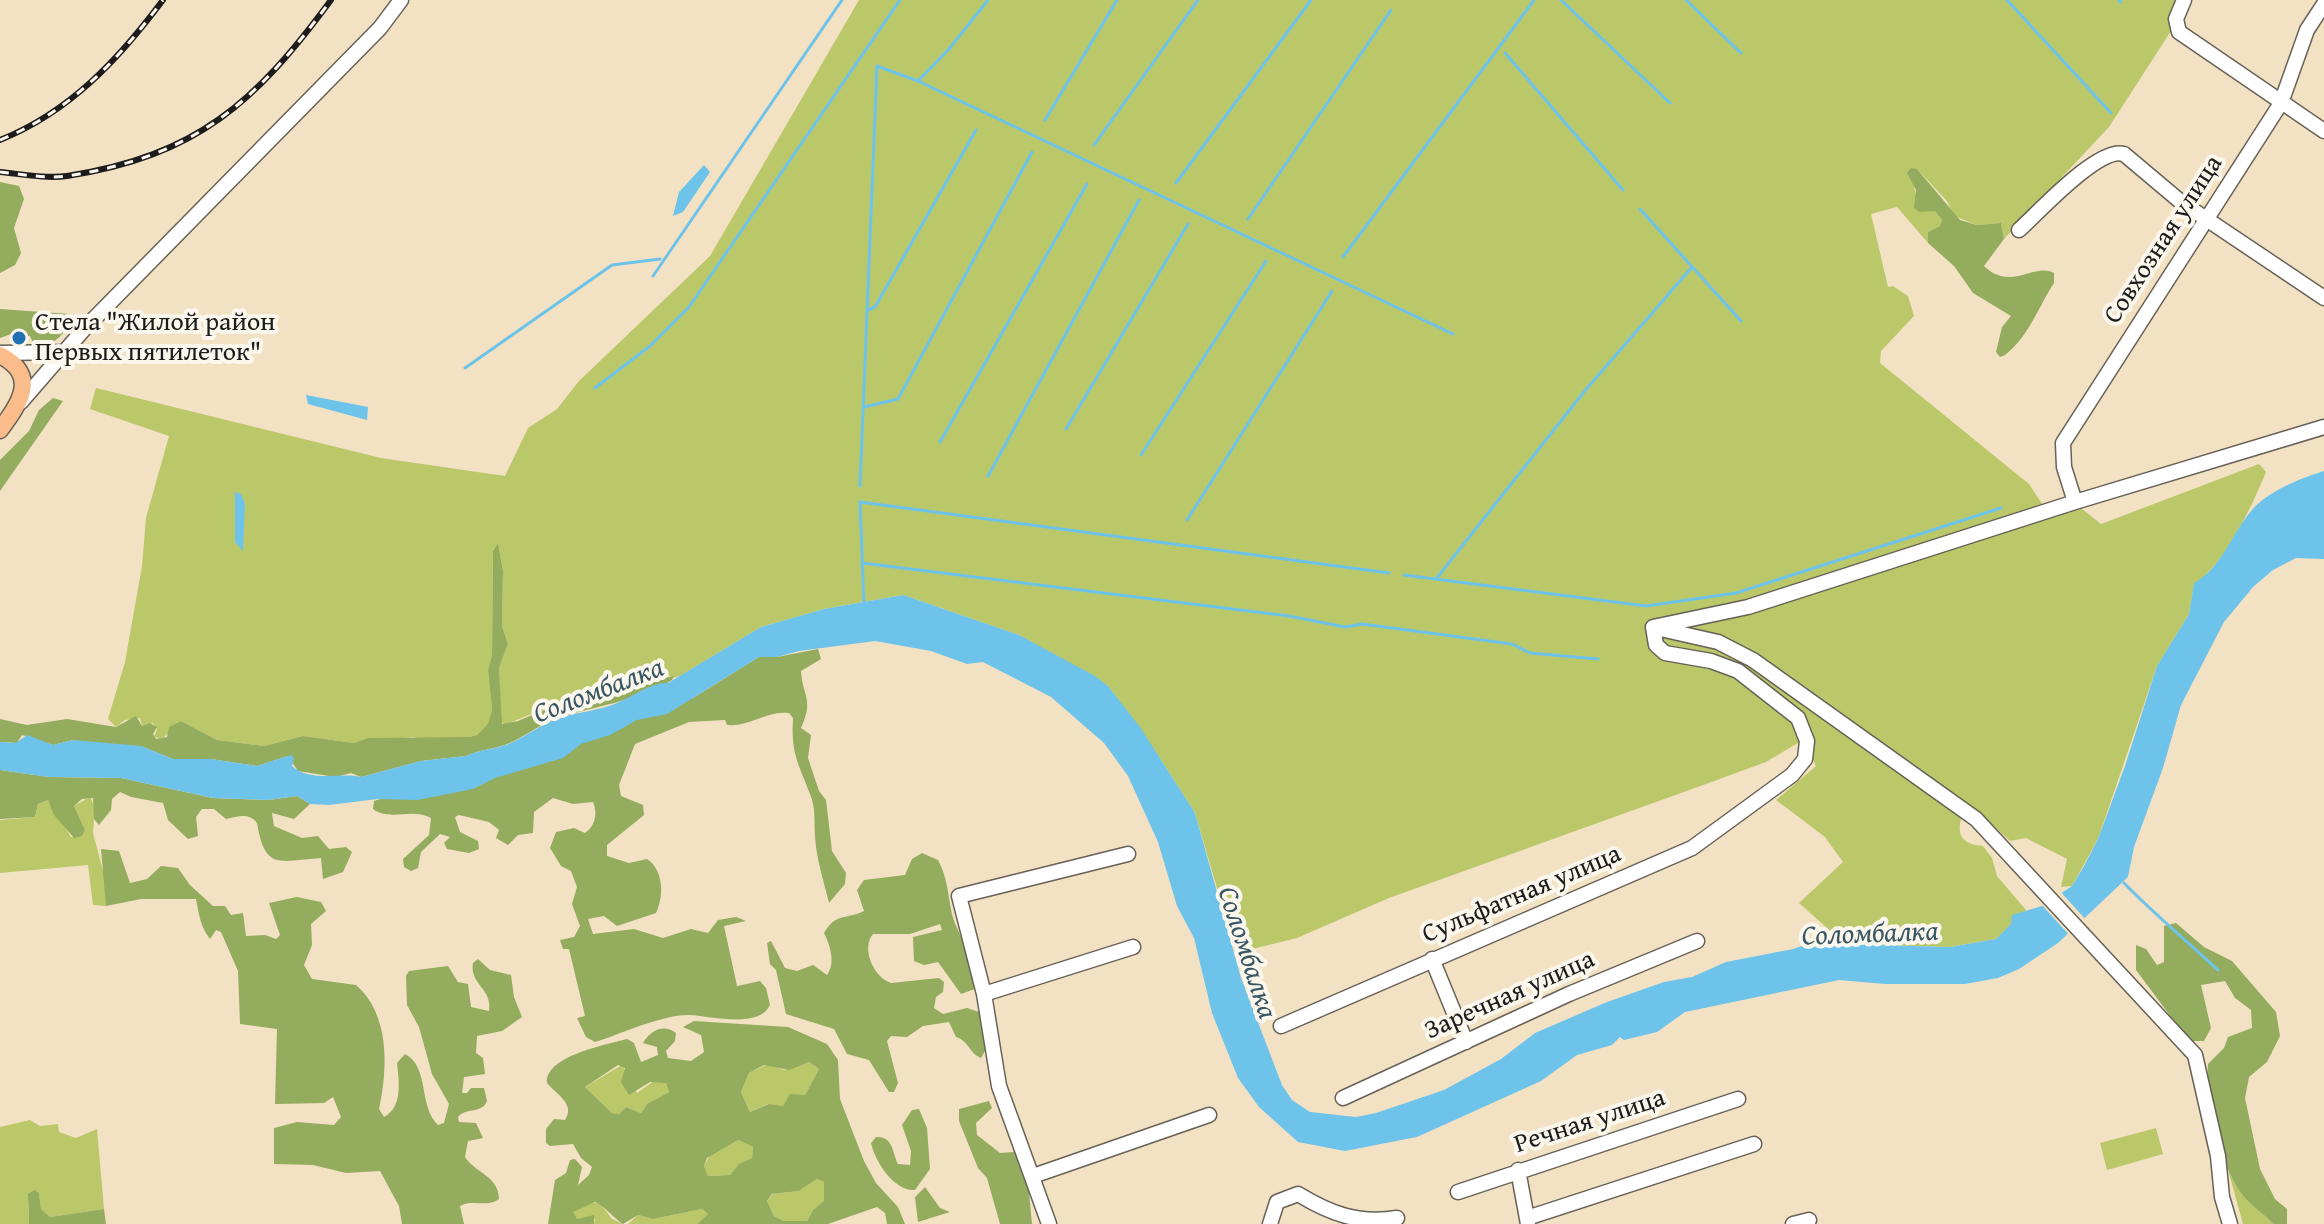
<!DOCTYPE html>
<meta charset="utf-8">
<style>
body{margin:0}
canvas{display:block;background:#f2e1c3}
</style>
<canvas width="2324" height="1224"></canvas>
<script>
const c = document.querySelector('canvas').getContext('2d');
c.lineJoin = 'round';
function fill(path, color) { c.fillStyle = color; c.fill(path, 'evenodd'); }
function stroke(path, color, width, dash) { c.strokeStyle = color; c.lineWidth = width; c.lineCap = dash ? 'butt' : 'round'; c.setLineDash(dash || []); c.stroke(path); }
function label(font, color, halo, rows, align = 'center') {
  c.font = font + ' "Gentium Book Plus",serif'; c.lineWidth = 8; c.setLineDash([]); c.textBaseline = 'middle'; c.strokeStyle = halo; c.fillStyle = color; for (const [text, x, y, turn = 0] of rows) {
    c.save(); c.translate(x, y); c.rotate((+turn || 0) * Math.PI / 180); c.textAlign = isNaN(turn) ? turn : align; if (halo) c.strokeText(text, 0, 0); c.fillText(text, 0, 0); c.restore();
  }
}
fill(new Path2D(`
 M 859,0 L 2191,0 L 2109,127 L 2004,239 L 2001,223 L 1977,225 L 1954,216 L 1947,201 L 1917,169 C 1911,187 1915,195 1924,211 L 1935,211 L 1942,220 L 1940,226 L 1928,232 L 1928,243 L 1897,207 L 1871,214 L 1888,287 L 1893,286 L 1908,296 L 1914,316 L 1881,351 L 1880,363 L 2029,484 L 2050,516 L 2077,505 L 2101,524 L 2259,464 L 2266,472 C 2252,506 2225,565 2194,584 L 2189,614 L 2157,666 L 2098,839 L 2072,886 L 2061,887 L 2067,859 L 2026,838 L 2010,841 L 1977,811 L 1962,815 C 1956,836 1962,844 1983,846 L 1992,858 L 1997,876 L 2026,910 L 1996,939 L 1950,947 L 1877,945 L 1859,936 L 1835,935 L 1799,903 L 1843,862 L 1825,837 L 1776,800 L 1816,766 L 1803,740 L 1766,762 L 1706,784 L 1389,898 L 1297,938 L 1236,953 L 1195,813 L 1159,757 L 1108,686 L 1019,635 L 903,595 L 824,609 L 761,627 L 680,676 L 673,678 L 667,674 L 628,687 L 577,696 L 504,725 L 501,721 L 499,668 L 508,644 L 502,626 L 503,571 L 498,543 L 493,551 L 492,655 L 488,670 L 492,710 L 489,724 L 477,735 L 469,737 L 429,740 L 413,737 L 354,743 L 303,736 L 264,746 L 217,740 L 181,721 L 162,739 L 154,737 L 157,729 L 153,723 L 142,726 L 140,718 L 125,720 L 116,727 L 108,719 L 125,662 L 142,566 L 146,518 L 169,436 L 90,409 L 96,388 L 381,458 L 505,476 L 528,428 L 557,409 L 579,381 L 710,256 Z
 M 90,797 L 95,807 L 93,833 L 105,878 L 106,906 L 93,905 L 88,865 L 0,873 L 0,820 L 35,817 L 38,804 L 48,800 L 71,837 L 82,836 L 85,830 L 74,806 Z
 M 809,1062 L 819,1069 L 805,1095 L 797,1096 L 783,1106 L 768,1104 L 750,1112 L 741,1092 L 749,1073 L 768,1064 L 784,1070 Z
 M 622,1065 L 637,1093 L 654,1081 L 666,1082 L 669,1092 L 647,1104 L 641,1113 L 626,1107 L 619,1114 L 612,1113 L 585,1087 Z
 M 30,1120 L 40,1126 L 58,1124 L 59,1132 L 76,1138 L 97,1129 L 104,1209 L 50,1217 L 41,1209 L 39,1193 L 28,1200 L 29,1224 L 0,1224 L 0,1127 Z
 M 2156,1128 L 2163,1154 L 2107,1170 L 2100,1143 Z
 M 738,1140 L 753,1147 L 752,1158 L 739,1165 L 730,1175 L 708,1176 L 704,1166 L 710,1155 Z
 M 2227,1166 L 2244,1196 L 2273,1224 L 2243,1224 Z
 M 817,1179 L 824,1182 L 824,1202 L 813,1210 L 807,1221 L 784,1221 L 774,1216 L 767,1201 L 773,1194 L 799,1191 Z
 M 590,1203 L 600,1203 L 612,1219 L 623,1224 L 594,1224 L 595,1219 L 576,1219 L 572,1212 Z
 M 702,1209 L 708,1214 L 697,1224 L 628,1224 L 638,1215 L 653,1219 Z`), '#bbc86a');
fill(new Path2D(`
 M 1911,168 L 1917,169 L 1960,220 L 1977,225 L 2001,223 L 2004,239 L 1984,266 C 2011,292 2034,262 2054,273 L 2054,283 C 2037,309 2030,335 2005,355 L 2000,357 L 1996,352 L 2002,327 L 2011,316 L 1973,293 L 1954,266 L 1928,243 L 1928,232 L 1940,226 L 1942,220 L 1935,211 L 1919,212 L 1914,208 L 1916,190 L 1907,173 Z
 M 0,182 L 19,186 L 24,199 L 14,228 L 21,253 L 15,265 L 0,273 Z
 M 0,309 L 70,314 C 70,332 52,349 34,345 L 30,336 L 11,334 L 0,338 Z
 M 53,398 L 63,401 L 0,491 L 0,460 L 29,431 L 39,410 Z
 M 498,543 L 503,571 L 502,626 L 508,644 L 499,668 L 502,724 L 518,721 L 577,696 L 674,676 L 672,680 C 636,702 593,706 555,719 C 540,725 526,735 512,742 C 498,749 480,749 466,756 L 421,761 L 361,777 L 351,773 L 335,777 L 298,771 L 288,756 L 257,766 L 211,759 L 173,759 L 141,746 L 97,745 L 73,740 L 53,745 L 22,735 L 17,743 L 0,742 L 0,719 L 27,725 L 67,719 L 116,727 L 136,716 L 142,726 L 150,723 L 157,727 L 153,734 L 156,739 L 167,737 L 169,727 L 181,721 L 217,740 L 264,746 L 303,736 L 354,743 L 369,738 L 469,737 L 477,735 L 488,724 L 492,710 L 488,670 L 492,655 L 493,551 Z
 M 818,649 L 821,659 L 801,671 C 803,698 814,699 801,728 L 811,735 L 808,758 L 819,791 L 826,800 L 832,851 L 846,873 L 845,884 L 829,903 C 824,882 816,858 815,836 C 814,823 816,808 810,794 C 798,762 791,754 793,718 L 789,713 C 767,710 750,727 727,725 L 725,720 L 689,722 L 635,744 L 619,785 L 621,796 L 643,805 L 644,815 L 607,845 L 607,856 L 629,863 L 647,859 C 664,870 664,897 656,913 L 617,926 L 604,916 L 588,919 L 593,934 L 634,929 L 663,938 L 691,929 L 708,933 L 718,920 L 736,917 L 746,921 L 724,926 L 737,986 L 760,981 L 766,988 L 770,1005 C 759,1029 711,1016 690,1015 C 663,1014 621,1034 595,1042 L 586,1037 L 577,1018 L 585,1016 L 569,949 L 563,949 L 560,940 L 574,937 L 580,926 L 572,904 L 577,887 L 571,871 L 561,866 L 550,848 L 556,832 L 574,828 L 585,833 C 595,826 598,814 593,802 L 573,804 L 553,798 L 534,812 L 533,833 L 518,835 L 508,845 L 496,838 L 499,830 L 489,822 L 459,815 L 455,817 L 460,832 L 478,841 L 479,849 L 469,853 L 447,849 L 444,843 L 450,837 L 440,834 L 421,852 L 418,868 L 411,871 L 404,867 L 403,859 L 429,835 L 431,818 C 413,807 390,822 373,809 L 374,801 L 693,698 L 759,657 L 777,657 Z
 M 0,770 L 49,777 L 121,778 L 213,798 L 268,800 L 297,796 L 310,804 L 294,819 L 272,813 L 274,826 L 302,838 L 318,836 L 329,849 L 346,847 L 352,852 L 343,872 L 323,879 L 321,858 C 279,861 265,871 257,823 C 248,812 238,817 226,819 L 214,809 L 202,809 L 196,817 L 198,836 L 188,839 L 168,820 L 163,803 L 131,797 L 120,792 L 112,799 L 111,810 L 99,825 L 94,819 L 93,798 L 82,799 L 74,806 L 85,830 L 82,836 L 74,838 L 54,815 L 48,800 L 38,804 L 35,817 L 0,819 Z
 M 101,849 L 119,851 L 130,883 L 147,879 L 161,866 L 178,868 L 190,885 L 213,906 L 225,906 L 231,915 L 243,913 L 246,936 L 265,935 L 276,939 L 280,935 L 269,903 L 297,897 L 321,902 L 326,911 L 311,924 L 312,945 L 304,965 L 312,979 L 356,985 C 390,1014 388,1069 379,1109 L 384,1117 C 403,1107 399,1082 397,1063 L 405,1054 C 430,1067 418,1106 438,1125 L 444,1123 L 449,1104 L 432,1074 L 419,1027 L 407,1005 L 406,976 L 409,971 L 448,966 L 458,982 L 468,984 L 471,1007 L 489,1011 C 493,989 469,984 473,963 L 478,959 L 490,970 L 511,975 L 514,997 L 522,1017 L 502,1031 L 477,1036 L 476,1053 L 483,1058 L 485,1074 L 464,1077 L 462,1093 L 467,1093 L 471,1088 L 484,1088 L 487,1101 C 482,1114 466,1107 458,1117 L 459,1122 L 476,1123 L 483,1138 L 468,1141 L 465,1157 C 475,1173 499,1176 499,1199 C 487,1208 473,1199 460,1206 L 464,1224 L 402,1224 L 399,1206 L 380,1171 L 346,1173 L 313,1165 L 274,1164 L 274,1128 L 297,1122 L 334,1125 L 341,1117 L 333,1097 L 324,1103 L 275,1104 L 277,1029 L 240,1024 L 238,971 L 221,932 L 216,930 L 210,939 C 200,926 199,914 196,899 L 141,899 L 106,906 Z
 M 922,853 L 938,860 C 951,884 947,907 957,928 C 965,945 977,969 975,989 L 961,994 L 938,962 L 924,965 L 914,961 L 913,937 L 942,930 L 940,924 L 910,934 L 873,934 C 861,948 873,977 891,983 L 939,978 L 944,982 L 943,992 L 936,997 L 934,1008 L 943,1014 L 967,1008 L 979,1012 L 986,1049 L 981,1058 C 969,1053 969,1041 956,1037 L 949,1022 L 923,1026 L 907,1037 L 891,1036 L 887,1041 L 898,1083 L 894,1092 L 889,1092 L 869,1060 L 847,1054 L 834,1029 L 786,1014 L 776,970 L 770,964 L 767,943 L 771,941 L 785,968 L 797,971 L 813,965 L 827,975 C 836,963 830,945 824,933 C 836,912 846,920 864,911 L 857,890 L 864,880 L 905,875 L 912,859 Z
 M 2176,923 L 2204,947 L 2232,961 L 2276,1012 L 2280,1036 L 2267,1062 L 2249,1077 L 2245,1098 L 2260,1169 L 2275,1199 L 2287,1209 L 2287,1224 L 2273,1224 C 2263,1213 2251,1206 2242,1194 C 2221,1167 2205,1098 2208,1064 L 2224,1048 L 2228,1037 L 2252,1028 L 2251,1010 L 2235,998 L 2225,981 L 2201,985 L 2211,1028 L 2204,1041 L 2189,1041 L 2136,970 L 2136,945 L 2146,949 L 2157,965 L 2164,962 L 2164,926 Z
 M 694,1021 L 788,1027 L 827,1044 L 838,1060 L 840,1099 L 864,1161 L 876,1183 L 898,1207 L 905,1224 L 887,1224 L 885,1213 L 877,1207 L 828,1224 L 697,1224 L 708,1214 L 702,1209 L 653,1219 L 638,1215 L 623,1224 C 614,1218 602,1204 595,1202 L 573,1212 L 577,1219 L 594,1215 L 594,1224 L 548,1224 L 555,1180 L 566,1173 L 570,1160 L 575,1159 L 582,1167 L 578,1185 L 589,1175 L 592,1167 L 581,1158 L 573,1144 L 550,1146 L 546,1143 L 546,1129 L 554,1119 L 565,1120 C 576,1104 556,1094 547,1083 C 545,1056 605,1045 627,1039 L 634,1043 L 641,1062 L 658,1055 L 657,1047 L 643,1043 C 650,1031 663,1023 676,1033 L 675,1041 L 666,1051 L 668,1058 L 691,1061 L 704,1052 L 701,1035 L 683,1027 ZM 809,1062 L 819,1069 L 805,1095 L 790,1094 L 783,1106 L 769,1104 L 750,1112 L 741,1092 L 749,1073 L 764,1065 L 789,1070 ZM 618,1065 L 625,1068 L 621,1082 L 629,1095 L 650,1082 L 666,1083 L 669,1092 L 647,1104 L 641,1113 L 626,1107 L 619,1114 L 612,1113 L 585,1087 ZM 738,1140 L 753,1147 L 752,1158 L 739,1164 L 730,1175 L 708,1176 L 704,1166 L 707,1158 ZM 817,1179 L 824,1182 L 824,1201 L 813,1210 L 807,1221 L 784,1221 L 774,1216 L 767,1201 L 772,1194 L 799,1191 Z
 M 989,1101 L 992,1108 L 976,1123 L 977,1135 L 1000,1153 L 1014,1152 L 1029,1192 L 1032,1224 L 1000,1224 L 987,1178 L 978,1168 L 959,1121 L 959,1109 Z
 M 919,1109 L 927,1128 L 930,1169 L 915,1190 C 895,1192 875,1162 871,1143 L 876,1137 C 893,1136 892,1151 898,1164 L 910,1165 L 911,1151 L 902,1125 L 912,1110 Z
 M 925,1187 L 940,1208 L 950,1212 L 918,1222 L 915,1197 Z
 M 34,1190 L 39,1193 L 41,1209 L 50,1217 L 104,1209 L 106,1224 L 29,1224 L 28,1194 Z`), '#94ac5e');
fill(new Path2D(`
 M 704,165 L 710,172 L 683,212 L 673,216 L 679,192 Z
 M 306,395 L 368,407 L 367,420 L 308,404 Z
 M 2324,471 L 2324,559 L 2296,558 L 2273,570 L 2253,587 L 2224,622 L 2181,705 L 2163,768 L 2134,847 L 2128,877 L 2058,943 L 2019,969 L 1998,978 L 1965,984 L 1885,984 L 1839,980 L 1685,1012 L 1657,1032 L 1624,1040 L 1620,1037 L 1612,1045 L 1577,1055 L 1541,1081 L 1417,1137 L 1345,1151 L 1298,1142 L 1259,1107 L 1238,1078 L 1212,1013 L 1194,938 L 1177,906 L 1158,842 L 1128,776 L 1104,743 L 1051,697 L 983,662 L 967,664 L 931,651 L 875,641 L 799,651 L 777,657 L 759,657 L 667,714 L 637,720 L 610,735 L 581,744 L 563,758 L 495,778 L 473,789 L 417,800 L 378,799 L 329,805 L 310,804 L 297,796 L 268,800 L 213,798 L 121,778 L 49,777 L 0,770 L 0,742 L 16,743 L 27,735 L 53,745 L 73,740 L 141,746 L 173,759 L 211,759 L 257,766 L 291,755 L 294,758 L 292,766 C 311,783 341,772 361,777 L 421,761 L 466,756 C 480,749 499,749 513,742 C 527,735 541,725 556,719 C 576,712 598,711 617,703 C 632,697 652,682 668,683 L 761,627 L 824,609 L 903,595 L 1019,635 L 1095,676 L 1108,686 L 1140,727 L 1195,813 L 1241,978 L 1282,1085 L 1292,1100 L 1310,1112 L 1356,1117 L 1376,1113 L 1444,1090 L 1501,1059 L 1535,1033 L 1607,1002 L 1664,982 L 1692,977 L 1726,962 L 1793,949 L 1835,935 L 1859,936 L 1877,945 L 1950,947 L 1996,939 L 2011,924 L 2012,915 L 2042,906 L 2072,886 L 2084,866 L 2098,839 L 2125,766 L 2157,666 L 2189,614 L 2194,583 C 2222,568 2231,534 2252,510 C 2268,491 2301,478 2324,471 Z
 M 235,492 L 241,494 L 245,504 L 243,551 L 235,542 Z`), '#6ec3eb');
fill(new Path2D(`
 M 2059,890 L 2088,922 L 2072,938 L 2039,902 Z`), '#f2e1c3');
stroke(new Path2D(`
 M 1561,0 L 1670,103
 M 1686,0 L 1741,53
 M 2007,0 L 2111,113
 M 2119,0 L 2121,2
 M 1505,53 L 1623,190
 M 918,81 L 949,49 L 988,0
 M 1045,120 L 1117,0
 M 1094,145 L 1198,0
 M 1176,183 L 1311,0
 M 1640,209 L 1741,321
 M 1248,219 L 1391,10
 M 1343,257 L 1534,0
 M 653,276 L 842,0
 M 868,310 L 875,307 L 976,130
 M 465,368 L 612,265 L 660,259
 M 595,388 L 650,346 L 689,307 L 900,0
 M 864,407 L 898,399 L 1032,152
 M 1066,429 L 1188,224
 M 940,442 L 1087,184
 M 1141,455 L 1266,261
 M 988,476 L 1139,200
 M 860,486 L 877,66 L 918,81 L 1453,334
 M 1187,520 L 1332,291
 M 862,563 L 1289,616 L 1345,627 L 1362,624 L 1512,644 L 1530,653 L 1598,659
 M 1404,575 L 1646,606 L 1736,593 L 2001,508
 M 1436,579 L 1583,393 L 1692,267
 M 864,604 L 860,502 L 1389,573
 M 2124,883 C 2154,914 2186,940 2218,970`), '#6ec3eb', 3);
const minor = new Path2D(`
 M 2184,0 L 2176,19 L 2179,32 L 2324,131
 M 2019,230 C 2039,212 2099,146 2124,154 L 2181,202 L 2324,298
 M 0,353 L 64,352
 M 21,402 L 85,328 L 380,28 L 401,0
 M 2075,502 L 2064,467 L 2063,443 L 2281,103 L 2307,30 L 2324,4
 M 1656,628 L 1718,642 L 1753,660 L 1976,819 L 2195,1055 L 2218,1156 L 2222,1197 L 2230,1224
 M 1432,959 L 1466,1042
 M 984,994 L 1133,947
 M 1281,1026 L 1692,848 L 1792,775 L 1805,759 L 1807,741 L 1798,718 L 1738,671 L 1711,661 L 1665,653 L 1656,645 L 1653,627 L 1748,607 L 2075,502 L 2324,427
 M 1343,1098 L 1569,994 L 1697,941
 M 1518,1170 L 1528,1224
 M 1033,1176 L 1209,1115
 M 1458,1192 L 1738,1099
 M 1527,1218 L 1754,1144
 M 1049,1224 L 999,1086 L 984,994 L 959,896 L 1128,854
 M 1270,1224 L 1277,1202 L 1298,1194 C 1331,1214 1358,1224 1397,1218
 M 1793,1224 L 1809,1220`);
const major = new Path2D(`
 M 0,355 C 40,376 19,404 0,430`);
stroke(minor, '#676156', 17);
stroke(major, '#676156', 19);
stroke(minor, '#fff', 14);
stroke(major, '#fabc8b', 16);
const rail = new Path2D(`
 M 0,140 C 70,112 119,59 163,0
 M 0,172 C 21,174 46,179 67,176 C 197,156 256,102 331,0`);
stroke(rail, '#1c1c1c', 6);
stroke(rail, '#fbf7ec', 3, [9]);
for (const [x, y, r, color] of [
 [19,338,8,"#1f6fb2"]
]) { const dot = new Path2D(); dot.arc(x, y, r, 0, 2 * Math.PI); c.fillStyle = color; c.fill(dot); stroke(dot, '#fbf7ec', 3); }
label('26px', '#1c1c1c', '#fbf7ec', [
 ["Совхозная улица",2164,240,-57],
 ["Сульфатная улица",1522,895,-23],
 ["Заречная улица",1510,996,-24],
 ["Речная улица",1590,1122,-18]
]);
label('26px', '#1c1c1c', '#fbf7ec', [
 ["Стела \"Жилой район",35,323],
 ["Первых пятилеток\"",35,353]
], 'left');
label('italic 28px', '#395664', '#fbf7ec', [
 ["Соломбалка",599,692,-21],
 ["Соломбалка",1870,935,-2],
 ["Соломбалка",1246,953,72]
]);
</script>
